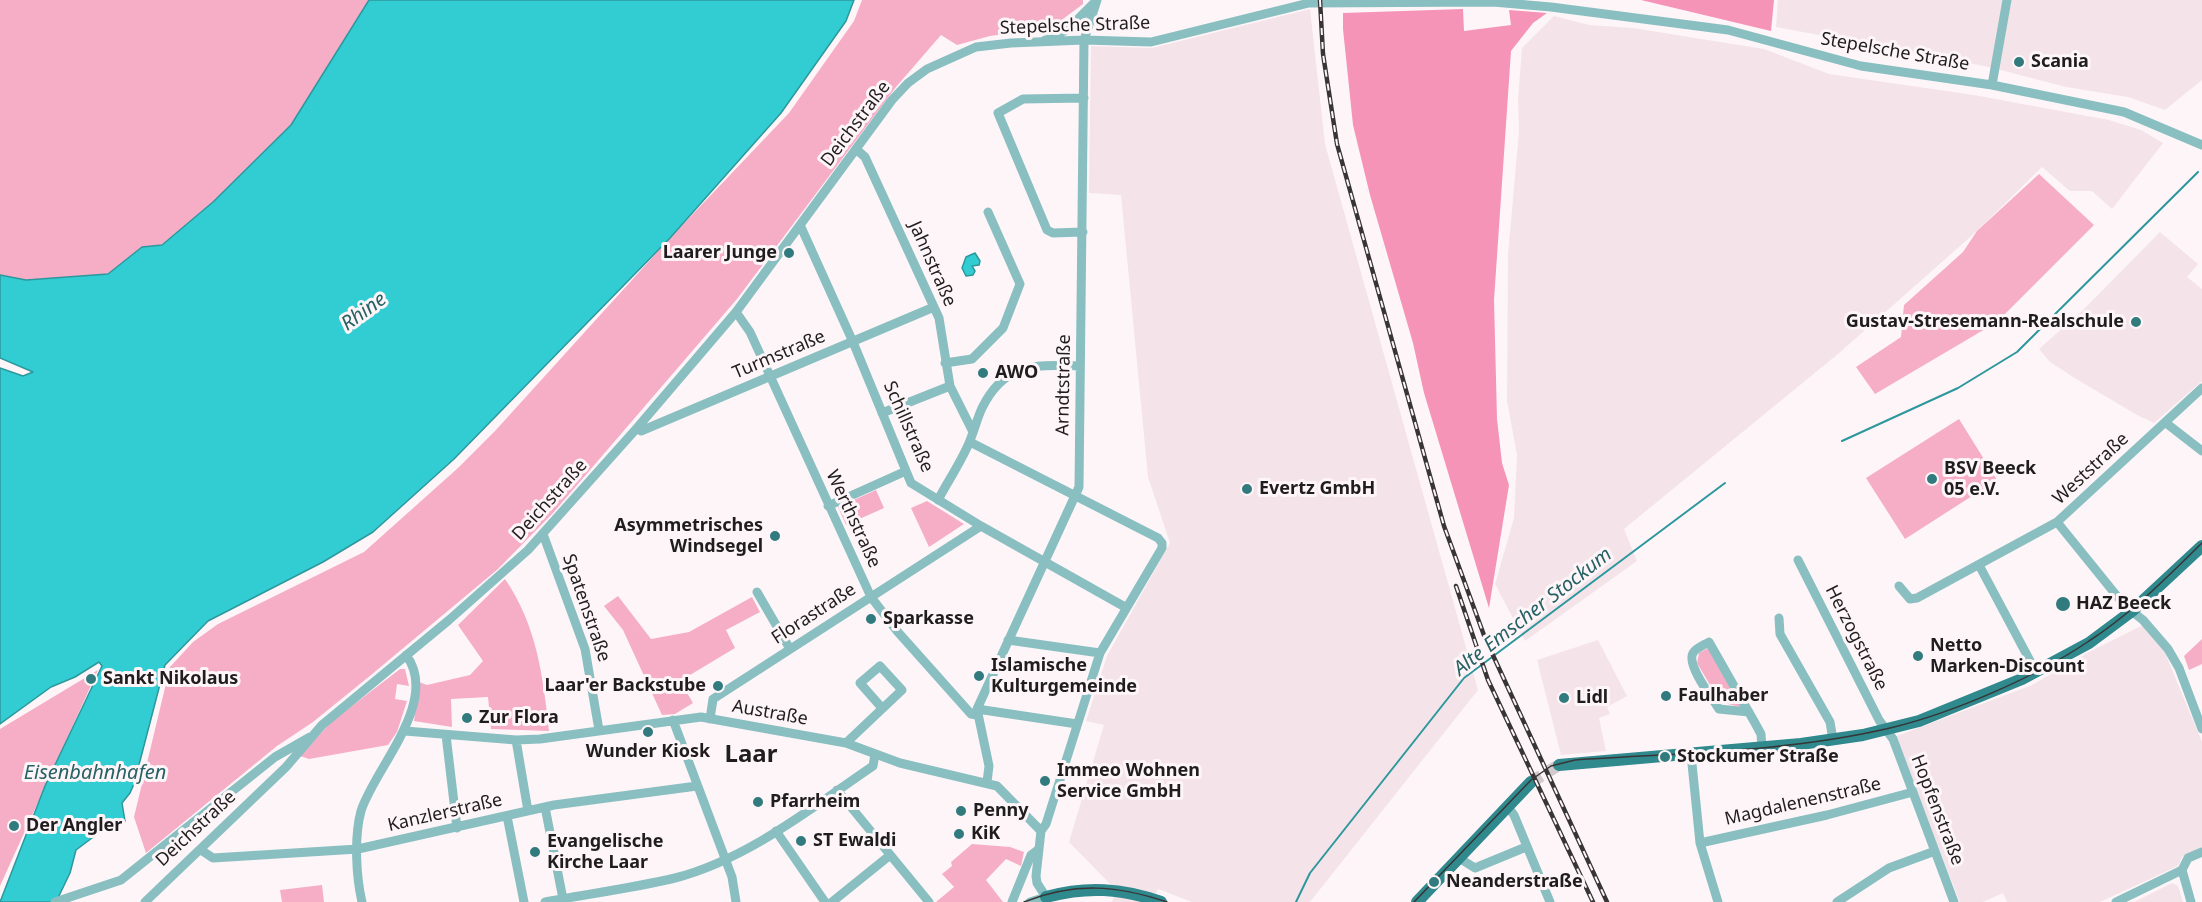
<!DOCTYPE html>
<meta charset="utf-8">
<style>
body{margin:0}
canvas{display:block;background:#fef5f8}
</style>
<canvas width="2202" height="902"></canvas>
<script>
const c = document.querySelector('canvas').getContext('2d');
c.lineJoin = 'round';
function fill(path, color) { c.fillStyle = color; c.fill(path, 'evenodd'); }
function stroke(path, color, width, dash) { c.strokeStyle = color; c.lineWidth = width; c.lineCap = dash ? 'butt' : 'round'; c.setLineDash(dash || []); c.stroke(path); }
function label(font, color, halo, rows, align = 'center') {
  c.font = font + ' "Noto Sans",sans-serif'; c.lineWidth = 6; c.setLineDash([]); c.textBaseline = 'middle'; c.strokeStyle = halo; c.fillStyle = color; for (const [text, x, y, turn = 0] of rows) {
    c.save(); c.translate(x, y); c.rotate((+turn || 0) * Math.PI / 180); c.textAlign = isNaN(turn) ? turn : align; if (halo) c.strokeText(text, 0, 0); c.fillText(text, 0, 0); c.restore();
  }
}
fill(new Path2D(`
 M 1778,0 L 2202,0 L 2202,80 L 2165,110 L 2128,97 L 2066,87 L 1989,67 L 1776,27 Z
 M 1310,9 L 1325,144 L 1478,690 L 1310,902 L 1192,902 L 1158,889 L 1152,902 L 1112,902 L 1116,890 L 1069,842 L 1104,725 L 1086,721 L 1107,656 L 1170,543 L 1148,477 L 1121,195 L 1089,193 L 1091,46 L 1152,48 Z
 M 1554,16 L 1589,25 L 1633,28 L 1764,49 L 1829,74 L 1974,95 L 2109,120 L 2141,130 L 2163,143 L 2112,209 L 2092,191 L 2070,191 L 2042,167 L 1977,231 L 1838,354 L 1624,529 L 1637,561 L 1525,641 L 1495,584 L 1514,518 L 1517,455 L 1507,401 L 1508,255 L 1519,131 L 1518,100 L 1522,48 Z
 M 2160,232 L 2198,264 L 2187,277 L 2202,289 L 2202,381 L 2154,423 L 2137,415 L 2073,377 L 2050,362 L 2039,349 L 2083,310 Z
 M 2143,625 L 2161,643 L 2202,742 L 2202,847 L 2182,857 L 2178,866 L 2100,902 L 2007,902 L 2003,893 L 1983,902 L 1960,902 L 1894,737 L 2032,685 L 2089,652 Z
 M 1598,640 L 1627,696 L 1607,707 L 1610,714 L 1599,718 L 1606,751 L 1561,755 L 1537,660 Z
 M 2172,883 L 2178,886 L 2183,902 L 2134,902 Z`), '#f4e4e9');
fill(new Path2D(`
 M 0,0 L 369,0 L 291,125 L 213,202 L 161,245 L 142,247 L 108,274 L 26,280 L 0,275 Z
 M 862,0 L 1083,0 L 1083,4 L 1051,28 L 990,36 L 957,45 L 941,35 L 896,87 L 737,299 L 553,513 L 498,569 L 371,675 L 313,722 L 277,746 L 146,853 L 134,817 L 170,667 L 193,642 L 218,624 L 364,552 L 458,468 L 495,431 L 670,238 L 789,113 L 854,21 Z
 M 2039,174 L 2094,225 L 1997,322 L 1875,394 L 1856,367 L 1901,337 L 1904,305 L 1963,252 L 1977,231 Z
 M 1959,419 L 1997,480 L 1905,539 L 1866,478 Z
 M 876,490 L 884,508 L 846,525 L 838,507 Z
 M 927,501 L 964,524 L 929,547 L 911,508 Z
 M 505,579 C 537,626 543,676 549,731 L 491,729 L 488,697 L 451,699 L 452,727 L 414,721 L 419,682 L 427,685 L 470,675 L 483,661 L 458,625 Z
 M 618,596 L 651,639 L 689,632 L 752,597 L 760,612 L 726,630 L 735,648 L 680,681 L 693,703 L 675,714 L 662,715 L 623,630 L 604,606 Z
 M 2202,639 L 2202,664 L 2189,670 L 2184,656 Z
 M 1708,648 L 1744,708 L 1720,702 L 1697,663 L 1699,653 Z
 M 400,669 L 405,669 L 409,686 L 397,684 L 395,699 L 407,701 L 397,732 L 388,745 L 309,759 L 300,756 L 331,722 Z
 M 98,670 L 0,886 L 0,729 Z
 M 972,844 L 1010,847 L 1024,852 L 1021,866 L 1006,859 L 986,880 L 1003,902 L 936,902 L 954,887 L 942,874 L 952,866 L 951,862 Z
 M 322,885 L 324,902 L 282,902 L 280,890 Z`), '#f6aec7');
fill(new Path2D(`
 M 1641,0 L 1774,0 L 1771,31 Z
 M 1463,9 L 1464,31 L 1511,25 L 1509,10 L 1547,13 L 1533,23 L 1511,51 L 1494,300 L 1497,419 L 1502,463 L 1509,485 L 1489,608 L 1424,393 L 1413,343 L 1370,195 L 1353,125 L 1343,29 L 1343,13 Z`), '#f594b7');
const water = new Path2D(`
 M 369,0 L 854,0 L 846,21 L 781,113 L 670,238 L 454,459 L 373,532 L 323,562 L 208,621 L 165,665 L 134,784 L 130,793 L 122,803 L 125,821 L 116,825 L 112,823 L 76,850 L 70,873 L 56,902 L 0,902 L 45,786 L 102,666 L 99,662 L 75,677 L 51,687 L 0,724 L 0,368 L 23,376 L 33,372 L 0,358 L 0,275 L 26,280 L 108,274 L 142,247 L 162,245 L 213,202 L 291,125 Z
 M 975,253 L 980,261 L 979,265 L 972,266 L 975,271 L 973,275 L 966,276 L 962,268 L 966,257 Z`);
fill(water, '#31cdd3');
stroke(water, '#2c989d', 1.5);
stroke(new Path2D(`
 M 1842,441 L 1958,388 L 2017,352 L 2198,172
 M 1296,902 L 1310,873 L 1464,678 L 1725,483`), '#2c989d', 2);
stroke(new Path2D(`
 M 1531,782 L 1559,765`), '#d2cacc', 12, [12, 6]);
stroke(new Path2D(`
 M 1045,40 L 1067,30 L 1093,4
 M 1992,85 L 2007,0
 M 857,150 L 865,157 L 939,318 L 950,386 L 973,432
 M 801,227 L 853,342 L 911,483 L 981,526 L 1125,607
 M 1083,232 L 1053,233 L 1047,230 L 998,113 L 1023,99 L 1084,98
 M 736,312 L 750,332 L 871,597 L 897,631 L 971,714 L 977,715
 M 945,363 L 972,359 L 1003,328 L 1020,284 L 988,212
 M 882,413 L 950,386
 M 2166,423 L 2202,451
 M 637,428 L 641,431 L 934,307
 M 970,442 L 1158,538 L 1162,543 L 1162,548 L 1100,653 L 1046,824 L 1041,831
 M 938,500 C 948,481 961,462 969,443 C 974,431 977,419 982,408 C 1005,362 1035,365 1080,366
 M 828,506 L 906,471
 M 2057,522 L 2125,606 L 2143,620 L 2168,649 L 2179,668 L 2202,729
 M 543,534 L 585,649 L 599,730
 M 1798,560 L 1879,720 L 1893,739 L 1954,902
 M 1979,565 L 2036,672
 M 1899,586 L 1910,599 L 1917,598 L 2057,522 L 2202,388
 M 757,592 L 790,649
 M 1779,618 L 1780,634 L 1830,722 L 1833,740
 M 1008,640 L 1100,653
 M 977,709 L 1077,724
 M 1749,712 L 1719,709 C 1712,698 1686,665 1693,653 C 1696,648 1704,645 1709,642 L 1755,723 L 1761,734 L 1762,748
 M 710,719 L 713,699 L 981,526
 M 673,720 L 732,877 L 736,902
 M 405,731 L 516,740 L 540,739 L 701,717 L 846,743 L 900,763 L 997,786 L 1041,831 L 1036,876 L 1037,883 L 1046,897 L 1030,902
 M 446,735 L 457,828
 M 516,740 L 528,811
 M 846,743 L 902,690 L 880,666 L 860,683 L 882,708
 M 1691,754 L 1700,843 L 1718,902
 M 987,782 L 989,766 L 977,709 L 1079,487 L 1084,40 L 1097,0
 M 837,790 L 929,902
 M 1507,806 L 1514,815 L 1550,902
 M 545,807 L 563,899
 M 507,816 L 524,902
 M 776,831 L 825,902
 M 1700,843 L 1827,815 L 1913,792
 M 201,850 L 213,858 L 358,849 L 554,805 L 697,786
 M 1459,858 L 1475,868 L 1526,847
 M 2182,870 L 2191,902
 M 55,902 L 121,880 L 275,757 L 310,737
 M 145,902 L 286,767 L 322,725 L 449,620 L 528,550 L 637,428 L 736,312 L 892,100 L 908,83 L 927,69 L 976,47 L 1011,43 L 1084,40 L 1151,42 L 1309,3 L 1493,2 L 1551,7 L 1728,30 L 1861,66 L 1992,85 L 2124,112 L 2202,145
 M 362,902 C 356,876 354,837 361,811 C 374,769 441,701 406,655
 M 545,902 C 588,894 633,888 675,878 C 748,859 811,808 873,766 L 875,754
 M 832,902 L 889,856
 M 1012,902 L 1031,855 L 1039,849
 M 1837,902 L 1889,868 L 1935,851
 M 2116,902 L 2182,870 L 2188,858 L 2202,852`), '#8abfc1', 9);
stroke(new Path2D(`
 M 1559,765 L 1801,744 L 1863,735 L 1919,721 L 2022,679 L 2089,643 L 2132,611 L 2202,546
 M 1046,897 C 1086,886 1122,888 1161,902
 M 1417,902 L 1531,782`), '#2f898d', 12);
stroke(new Path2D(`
 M 1024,902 C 1075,882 1116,885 1167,902
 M 1414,902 L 1531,780 L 1551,766 L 1575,760 C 1679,753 1788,752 1890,728 C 1953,713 2036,677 2089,641 C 2131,614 2166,578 2202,543`), '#383536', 1.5);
const rail = new Path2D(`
 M 1320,0 L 1323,54 L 1337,144 L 1444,526 L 1485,638 L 1607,902
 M 1456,586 L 1488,680 L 1593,902`);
stroke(rail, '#383536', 4.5);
stroke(rail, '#fef5f8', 2, [7]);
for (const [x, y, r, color] of [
 [2019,62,6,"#317a7d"],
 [789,253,6,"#317a7d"],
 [2136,322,6,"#317a7d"],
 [983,373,6,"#317a7d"],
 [1932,479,6,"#317a7d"],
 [1247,489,6,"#317a7d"],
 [775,536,6,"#317a7d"],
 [2063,604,8,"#317a7d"],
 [871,619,6,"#317a7d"],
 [1918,656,6,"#317a7d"],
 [979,676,6,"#317a7d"],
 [91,679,6,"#317a7d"],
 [718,686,6,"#317a7d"],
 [1666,696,6,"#317a7d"],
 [1564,698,6,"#317a7d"],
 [467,718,6,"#317a7d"],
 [648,732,6,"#317a7d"],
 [1665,757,6,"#317a7d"],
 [1045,781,6,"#317a7d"],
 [758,802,6,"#317a7d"],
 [961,811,6,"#317a7d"],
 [14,826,6,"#317a7d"],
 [959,834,6,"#317a7d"],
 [801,841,6,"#317a7d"],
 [535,852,6,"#317a7d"],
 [1434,882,6,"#317a7d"]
]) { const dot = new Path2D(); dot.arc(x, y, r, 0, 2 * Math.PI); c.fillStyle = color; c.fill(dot); stroke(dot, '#fef5f8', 2); }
label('18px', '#201d1e', '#fef5f8', [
 ["Stepelsche Straße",1075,26,-2],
 ["Stepelsche Straße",1895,52,10],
 ["Deichstraße",856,124,-53],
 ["Jahnstraße",932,264,66],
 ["Turmstraße",779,355,-23],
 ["Arndtstraße",1064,385,-89],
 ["Schillstraße",908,427,66],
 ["Weststraße",2091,469,-43],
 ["Deichstraße",550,500,-48],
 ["Werthstraße",853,519,65],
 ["Spatenstraße",586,608,71],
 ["Florastraße",814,614,-33],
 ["Herzogstraße",1856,638,63],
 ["Austraße",770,713,10],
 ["Magdalenenstraße",1803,802,-13],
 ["Hopfenstraße",1937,810,69],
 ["Kanzlerstraße",445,813,-13],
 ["Deichstraße",196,829,-43]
]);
label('bold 18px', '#201d1e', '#fef5f8', [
 ["Scania",2031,62],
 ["Laarer Junge",777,253,"right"],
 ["Gustav-Stresemann-Realschule",2124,322,"right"],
 ["AWO",995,373],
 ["BSV Beeck",1944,469],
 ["05 e.V.",1944,490],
 ["Evertz GmbH",1259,489],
 ["Asymmetrisches",763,526,"right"],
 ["Windsegel",763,547,"right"],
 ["HAZ Beeck",2076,604],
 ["Sparkasse",883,619],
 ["Netto",1930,646],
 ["Marken-Discount",1930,667],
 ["Islamische",991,666],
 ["Kulturgemeinde",991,687],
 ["Sankt Nikolaus",103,679],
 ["Laar'er Backstube",706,686,"right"],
 ["Faulhaber",1678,696],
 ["Lidl",1576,698],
 ["Zur Flora",479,718],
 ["Wunder Kiosk",648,752,"center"],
 ["Stockumer Straße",1677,757],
 ["Immeo Wohnen",1057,771],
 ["Service GmbH",1057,792],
 ["Pfarrheim",770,802],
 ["Penny",973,811],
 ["Der Angler",26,826],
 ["KiK",971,834],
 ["ST Ewaldi",813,841],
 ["Evangelische",547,842],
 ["Kirche Laar",547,863],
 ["Neanderstraße",1446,882]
], 'left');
label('italic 20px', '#266264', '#fef5f8', [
 ["Rhine",364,312,-36],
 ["Alte Emscher Stockum",1533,612,-38],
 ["Eisenbahnhafen",95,773]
]);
label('bold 24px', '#201d1e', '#fef5f8', [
 ["Laar",751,755]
]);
</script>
